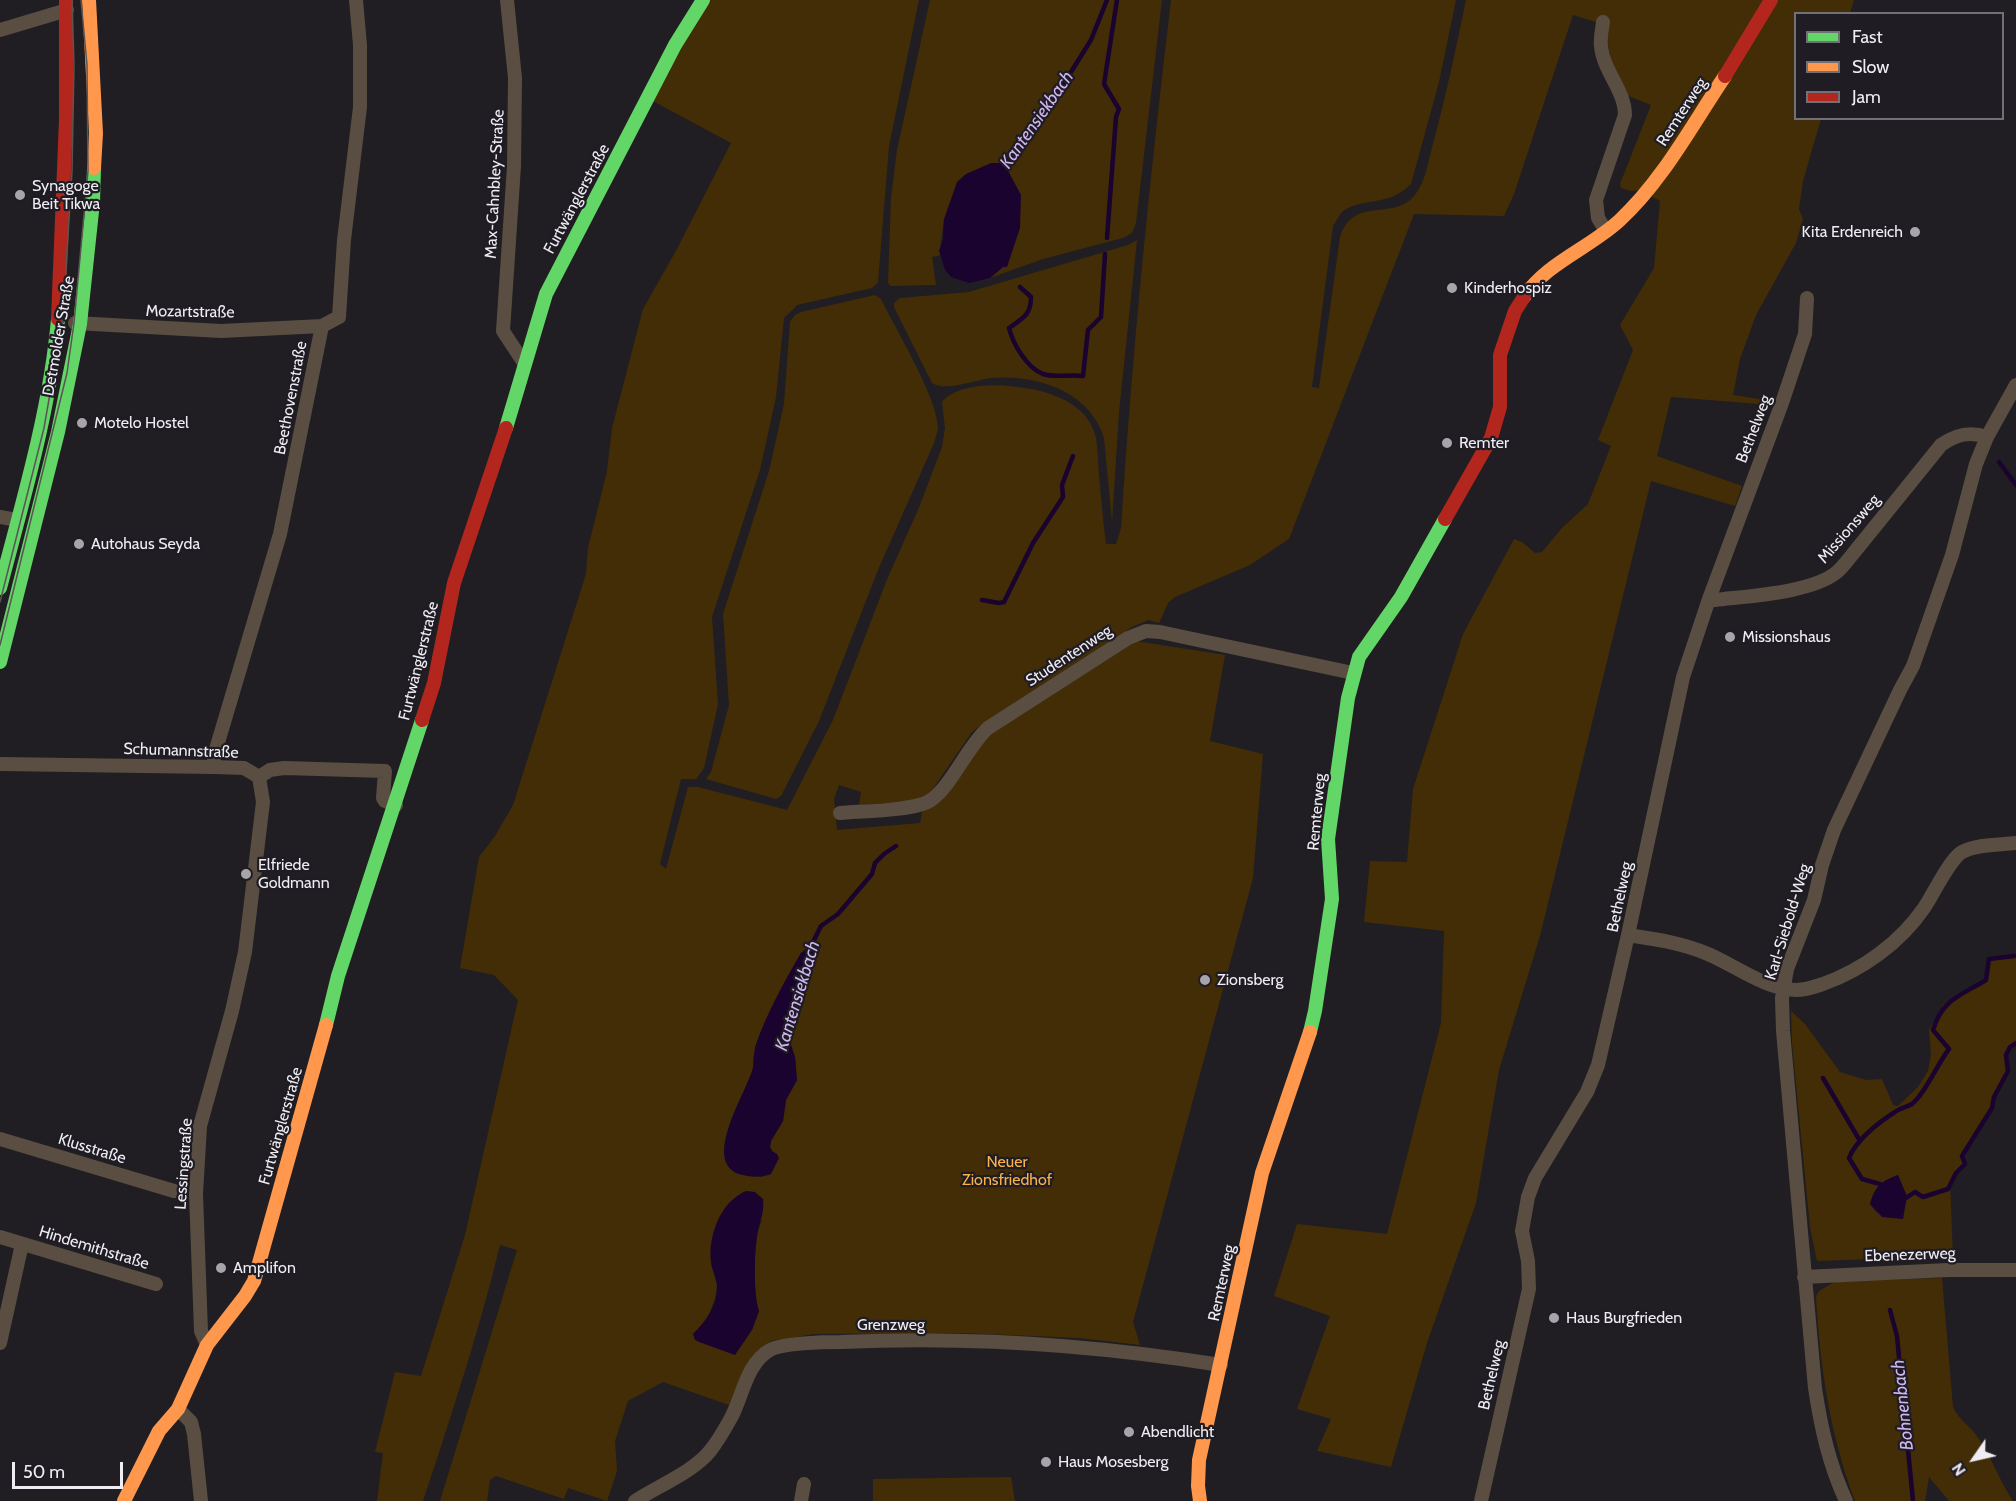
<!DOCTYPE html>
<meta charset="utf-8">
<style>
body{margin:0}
#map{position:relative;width:2016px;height:1501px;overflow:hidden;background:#201e22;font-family:Cabin,sans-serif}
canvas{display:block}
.legend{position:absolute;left:1794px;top:12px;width:210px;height:108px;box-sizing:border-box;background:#1f1c24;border:2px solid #727077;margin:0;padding:8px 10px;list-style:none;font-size:18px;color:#efedf3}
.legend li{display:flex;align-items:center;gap:12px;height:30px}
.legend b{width:30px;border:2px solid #727077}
.north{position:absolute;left:1944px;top:1429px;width:60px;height:60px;-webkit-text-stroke:4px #1f1c24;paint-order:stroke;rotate:236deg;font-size:16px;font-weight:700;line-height:24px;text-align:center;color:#efedf3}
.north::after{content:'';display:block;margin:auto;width:21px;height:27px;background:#efedf3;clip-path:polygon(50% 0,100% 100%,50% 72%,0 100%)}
.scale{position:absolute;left:12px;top:1462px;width:111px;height:27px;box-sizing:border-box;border:3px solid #efedf3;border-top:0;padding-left:8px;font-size:18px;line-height:21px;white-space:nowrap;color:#efedf3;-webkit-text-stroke:4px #1f1c24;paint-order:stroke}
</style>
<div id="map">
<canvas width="2016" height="1501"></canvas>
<ul class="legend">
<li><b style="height:8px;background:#63d668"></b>Fast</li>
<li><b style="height:8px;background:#ff974d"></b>Slow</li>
<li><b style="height:8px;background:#b3261e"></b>Jam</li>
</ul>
<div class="north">N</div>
<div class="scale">50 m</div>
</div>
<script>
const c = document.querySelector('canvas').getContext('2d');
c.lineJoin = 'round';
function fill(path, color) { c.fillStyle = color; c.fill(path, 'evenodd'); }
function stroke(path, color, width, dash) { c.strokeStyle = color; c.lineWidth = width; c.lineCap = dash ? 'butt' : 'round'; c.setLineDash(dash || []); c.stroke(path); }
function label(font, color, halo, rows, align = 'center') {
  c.font = font + ' Cabin,sans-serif'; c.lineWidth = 4.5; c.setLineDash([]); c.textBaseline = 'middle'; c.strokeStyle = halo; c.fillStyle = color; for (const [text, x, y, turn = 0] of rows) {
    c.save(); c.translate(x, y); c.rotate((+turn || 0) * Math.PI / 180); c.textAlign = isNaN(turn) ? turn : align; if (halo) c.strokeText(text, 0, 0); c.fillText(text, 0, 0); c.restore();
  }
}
fill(new Path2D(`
 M 709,0 L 919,0 L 889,146 L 878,282 L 872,288 L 797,305 L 784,318 L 776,397 L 760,470 L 712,617 L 718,704 L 704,768 L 696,779 L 681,779 L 660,864 L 666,869 L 688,787 L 698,787 L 787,810 L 833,720 L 888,577 L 918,510 L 942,447 L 945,428 L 942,402 C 955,386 988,384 1007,386 C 1040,388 1088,399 1096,438 C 1098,450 1098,463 1099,475 C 1101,498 1103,521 1106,544 L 1116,544 L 1121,528 C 1132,352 1150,176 1171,0 L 1456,0 L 1439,82 L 1411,184 C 1388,208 1357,197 1341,213 C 1338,217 1336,222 1333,226 L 1312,387 L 1319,388 L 1340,237 C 1354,195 1393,222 1415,195 C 1426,181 1428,161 1433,144 C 1446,96 1456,48 1466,0 L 1854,0 L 1850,13 L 1796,14 L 1796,118 L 1821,119 L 1803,181 L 1799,209 L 1803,219 L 1796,243 L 1756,315 L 1740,359 L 1733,395 L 1773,401 L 1772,405 L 1671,397 L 1657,456 L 1742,486 L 1735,506 L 1651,481 L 1540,936 L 1499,1070 L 1476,1203 L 1427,1343 L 1391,1467 L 1317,1451 L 1331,1419 L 1297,1409 L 1330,1316 L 1274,1296 L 1297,1224 L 1387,1234 L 1441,1023 L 1444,931 L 1364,922 L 1370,861 L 1407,862 L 1413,789 L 1463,634 L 1514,539 L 1522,542 L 1535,553 L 1542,552 L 1562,528 L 1588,504 L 1611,446 L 1598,440 L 1633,350 L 1620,325 L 1654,268 L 1660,201 L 1639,190 L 1631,191 L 1621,188 L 1620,184 L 1651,105 L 1626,95 C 1614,70 1605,54 1609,26 L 1573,15 L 1514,194 L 1504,216 L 1414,214 L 1289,539 L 1250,565 L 1175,597 L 1168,603 L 1159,623 L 1148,620 L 1132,627 L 985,722 L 972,732 L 930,793 L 914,801 L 859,805 L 861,792 L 839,785 L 834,799 L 837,830 L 920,823 L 922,812 C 951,799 970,754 994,732 L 1136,641 L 1225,655 L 1210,741 L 1263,754 L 1253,878 L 1133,1322 L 1140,1345 L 1079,1338 L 961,1333 L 814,1334 L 771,1341 L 754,1355 L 743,1373 L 729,1405 L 663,1382 L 628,1401 L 615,1441 L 617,1471 L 607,1501 L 568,1488 L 564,1499 L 496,1476 L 490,1480 L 487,1501 L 440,1501 L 517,1250 L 500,1245 C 479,1332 451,1416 423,1501 L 377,1501 L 383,1453 L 375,1452 L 395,1372 L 421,1376 L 465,1235 L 518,1000 L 494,975 L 460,968 L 479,857 L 495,836 L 513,805 L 586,574 L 588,548 L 607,471 L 612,428 L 643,309 L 677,249 L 731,143 L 651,100 ZM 805,949 L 813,952 L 814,958 L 806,990 L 797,1002 L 789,1039 L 795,1057 L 797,1080 L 786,1100 L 783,1121 L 771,1141 L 770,1147 L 772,1151 L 763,1177 L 740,1174 L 734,1171 L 735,1113 L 753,1070 L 753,1057 L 766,1021 L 789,975 L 801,953 ZM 763,1219 C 752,1235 753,1294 759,1311 L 752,1330 L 693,1334 L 705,1324 L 715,1299 L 717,1284 L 711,1264 Z
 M 930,0 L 1162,0 L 1136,223 L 1132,233 L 1123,238 L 1043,259 L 990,278 L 1003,267 L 1007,267 L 1008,262 L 944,219 C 943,228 939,249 941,255 L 932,257 L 936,285 L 891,286 L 888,283 L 891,198 L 897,150 Z
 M 1137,240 L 1119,412 L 1112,522 L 1104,438 C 1090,391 1036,374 991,378 C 975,380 945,392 932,383 L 894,307 L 894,303 L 900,298 L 969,292 L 1128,245 Z
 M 875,295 L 881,299 C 895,328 939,400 938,429 C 937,433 935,439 934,443 L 878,570 L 819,721 L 781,796 L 776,799 L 706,779 L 711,772 L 729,705 L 723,614 L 769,471 L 784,404 L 790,322 L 795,315 L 801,312 Z
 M 2016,954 L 2016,1043 L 2010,1047 L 2006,1055 L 2008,1071 L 1994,1097 L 1992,1108 L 1962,1156 L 1965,1164 L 1956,1173 L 1950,1183 L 1953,1256 L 1817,1261 L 1810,1227 L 1792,1043 L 1791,1011 L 1805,1024 L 1840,1072 L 1866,1080 L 1882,1079 L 1893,1105 L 1898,1106 L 1918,1087 L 1928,1071 L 1931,1055 L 1929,1030 L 1943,1005 L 1987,980 L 1988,958 ZM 1898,1175 L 1903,1219 L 1876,1212 L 1870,1204 C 1875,1187 1882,1181 1898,1175 Z
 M 1942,1278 L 1953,1407 C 1958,1419 1969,1425 1977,1436 C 1991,1456 1999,1480 2013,1501 L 1949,1501 L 1929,1477 L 1925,1501 L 1855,1501 C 1830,1435 1820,1367 1816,1296 L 1819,1291 L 1836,1281 Z
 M 1011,1477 L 1015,1501 L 873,1501 L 873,1479 Z`), '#432d06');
fill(new Path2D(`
 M 991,163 L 1004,163 L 1021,195 L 1020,228 L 1007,267 L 1003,267 L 990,278 L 969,283 L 951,277 L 945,270 L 939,251 L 943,239 L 944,219 L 957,182 L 966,174 Z
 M 809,948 L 813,952 L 814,958 L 805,990 L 797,1002 L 789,1039 L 795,1057 L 797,1080 L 786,1100 L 783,1121 L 771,1141 L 770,1147 L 772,1151 L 777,1154 L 779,1158 L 771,1174 C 761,1178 749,1177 739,1174 C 702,1161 745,1094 752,1071 C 755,1063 753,1053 756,1044 C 767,1013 784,982 801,953 Z
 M 1898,1175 L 1907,1196 L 1903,1219 L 1882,1217 L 1870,1204 C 1876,1185 1880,1182 1898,1175 Z
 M 746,1191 L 755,1192 L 763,1199 C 764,1210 762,1216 759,1226 C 754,1244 753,1294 759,1311 L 752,1330 L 735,1355 L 699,1342 L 695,1340 L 693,1334 C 706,1321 718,1305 717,1285 C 716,1277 712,1270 711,1262 C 708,1236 720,1202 746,1191 Z`), '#1a032e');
stroke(new Path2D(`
 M 1002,167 L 1066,80 L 1091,40 L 1107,0
 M 1107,238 L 1116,117 L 1119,109 L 1104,84 L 1117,0
 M 1020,287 L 1031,297 C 1031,315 1023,318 1009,328 C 1013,344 1027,368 1043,374 C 1055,378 1070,374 1083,376 L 1088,330 L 1101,317 L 1105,254
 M 1999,462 L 2016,485
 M 982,600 L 999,603 L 1004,602 L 1033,543 L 1063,497 L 1062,485 L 1073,456
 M 808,952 L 821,926 L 838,914 L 872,874 L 875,863 L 884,854 L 896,846
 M 1823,1078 L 1860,1141
 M 1882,1188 L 1880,1184 L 1862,1179 L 1849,1158 C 1856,1140 1879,1122 1895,1112 C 1900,1108 1907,1107 1912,1104 C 1925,1094 1938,1063 1949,1049 L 1933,1030 C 1942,999 1962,995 1986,980 L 1989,959 L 2014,956
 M 1903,1200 L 1915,1192 L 1923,1197 L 1948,1189 L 1956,1173 L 1965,1164 L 1962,1156 L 1992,1108 L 1994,1097 L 2008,1071 L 2006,1055 L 2010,1047 L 2016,1043
 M 1890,1310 L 1897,1336 L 1913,1501`), '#1a032e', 4.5);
stroke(new Path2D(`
 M 507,0 L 515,78 L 514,166 L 503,331 L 524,363
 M 1603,22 C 1602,30 1600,38 1601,46 C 1603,71 1625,90 1625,115 L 1596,200 L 1598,218 L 1606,231
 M 0,30 L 67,10
 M 75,323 L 221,331 L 322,326
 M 0,517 L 17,520
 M 1709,599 L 1715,600 C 1747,596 1812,593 1837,572 C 1842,568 1847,561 1852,555 L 1941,445 C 1956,434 1970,431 1987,437
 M 0,764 L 214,767 L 244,768 L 259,777
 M 214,767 L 214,756 L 280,534 L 322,326 L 339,317 L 344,240 L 360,107 L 360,45 L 356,0
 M 259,777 L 270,770 L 284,768 L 385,771 L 383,798 L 385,801 L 396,805
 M 840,813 C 861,811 916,811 931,800 C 952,785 967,747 988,728 L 1128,638 L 1146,631 L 1160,632 L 1353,673
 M 1628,935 C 1655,939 1683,943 1708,954 C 1736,966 1765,989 1796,990 C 1806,990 1814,987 1823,984 C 1862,970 1900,943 1924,908 C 1933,895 1949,860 1962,852 C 1977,844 2000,845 2016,843
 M 0,1139 L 174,1191
 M 0,1237 L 156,1284
 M 1804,1277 L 1948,1270 L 2016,1270
 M 0,1343 L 22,1244
 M 207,1345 L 201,1331 L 196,1194 L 200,1126 L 232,1011 L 245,952 L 263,802 L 259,777
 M 178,1409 L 191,1422 L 194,1434 L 201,1501
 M 635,1501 C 658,1486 693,1472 710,1451 C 718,1441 726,1427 732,1416 C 743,1394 747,1363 770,1350 C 782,1343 825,1342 841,1342 C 968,1336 1096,1345 1221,1365
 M 801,1501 L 804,1484
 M 1481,1501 L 1529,1289 L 1528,1261 L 1522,1231 L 1528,1197 L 1535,1178 L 1587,1092 L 1598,1065 L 1628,935 L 1683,677 L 1709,599 L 1782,403 L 1805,334 L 1807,298
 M 1846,1501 C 1829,1464 1821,1428 1815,1388 L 1783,1031 L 1782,998 L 1787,969 L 1814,900 L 1822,865 L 1834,830 L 1900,690 L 1913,666 L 1952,555 L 1976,464 L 1987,437 L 2016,385`), '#594e41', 14);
stroke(new Path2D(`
 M 506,428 L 546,294 L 675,45 L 703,0
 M 0,588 C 23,500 50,410 58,319
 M 0,662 L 58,432 L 80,324 L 93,202 L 94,168
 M 326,1025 L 338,976 L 422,720
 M 1310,1032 L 1315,1011 L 1332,899 L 1328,839 L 1348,698 L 1359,657 L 1401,597 L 1445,519`), '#63d668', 14);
stroke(new Path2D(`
 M 89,0 L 96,133 L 94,168
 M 1524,297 C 1546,263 1590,248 1620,220 C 1663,180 1692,125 1725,76
 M 124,1501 L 159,1431 L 178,1409 L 207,1345 L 245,1296 L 254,1281 L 326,1025
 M 1200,1501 L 1198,1486 L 1199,1460 L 1262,1173 L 1310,1032`), '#ff974d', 14);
stroke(new Path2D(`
 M 1725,76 L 1771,0
 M 58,319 L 66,119 L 66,0
 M 1445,519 L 1491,438 L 1500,407 L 1500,355 L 1515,311 L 1524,297
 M 422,720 L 434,683 L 454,583 L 506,428`), '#b3261e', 14);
stroke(new Path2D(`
 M 0,602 L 44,428 L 63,319 L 72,171 L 74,65 L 72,0
 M 0,645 L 67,373 L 74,323 L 88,171 L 87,65 L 81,0`), '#5a5552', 1.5);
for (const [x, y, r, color] of [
 [20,195,6,"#a7a5aa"],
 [1915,232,6,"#a7a5aa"],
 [1452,288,6,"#a7a5aa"],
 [82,423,6,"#a7a5aa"],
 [1447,443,6,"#a7a5aa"],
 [79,544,6,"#a7a5aa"],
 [1730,637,6,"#a7a5aa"],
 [246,874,6,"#a7a5aa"],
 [1205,980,6,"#a7a5aa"],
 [221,1268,6,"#a7a5aa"],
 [1554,1318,6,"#a7a5aa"],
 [1129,1432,6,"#a7a5aa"],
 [1046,1462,6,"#a7a5aa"]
]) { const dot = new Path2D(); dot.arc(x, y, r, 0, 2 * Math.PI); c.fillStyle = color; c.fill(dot); stroke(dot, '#1f1c24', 2); }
label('16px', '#efedf3', '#1f1c24', [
 ["Remterweg",1682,112,-57],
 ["Max-Cahnbley-Straße",495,184,-87],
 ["Furtwänglerstraße",577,199,-62],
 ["Mozartstraße",190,312,1],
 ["Detmolder Straße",59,336,-80],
 ["Beethovenstraße",291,398,-79],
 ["Bethelweg",1754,429,-69],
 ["Missionsweg",1849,529,-49],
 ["Studentenweg",1069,656,-33],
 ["Furtwänglerstraße",419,661,-76],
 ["Schumannstraße",181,751,2],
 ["Remterweg",1317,812,-85],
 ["Bethelweg",1620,897,-78],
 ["Karl-Siebold-Weg",1788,922,-73],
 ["Furtwänglerstraße",281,1126,-74],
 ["Klusstraße",92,1149,17],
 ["Lessingstraße",184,1164,-86],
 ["Hindemithstraße",94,1248,17],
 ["Ebenezerweg",1910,1255,-2],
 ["Remterweg",1222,1283,-78],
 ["Grenzweg",891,1325],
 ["Bethelweg",1492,1375,-77]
]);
label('16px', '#efedf3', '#1f1c24', [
 ["Synagoge",32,186],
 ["Beit Tikwa",32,204],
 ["Kita Erdenreich",1903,232,"right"],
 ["Kinderhospiz",1464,288],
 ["Motelo Hostel",94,423],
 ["Remter",1459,443],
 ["Autohaus Seyda",91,544],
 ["Missionshaus",1742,637],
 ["Elfriede",258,865],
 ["Goldmann",258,883],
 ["Zionsberg",1217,980],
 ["Amplifon",233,1268],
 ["Haus Burgfrieden",1566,1318],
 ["Abendlicht",1141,1432],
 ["Haus Mosesberg",1058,1462]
], 'left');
label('16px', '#fab346', '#1f1c24', [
 ["Neuer",1007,1162],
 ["Zionsfriedhof",1007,1180]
]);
label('italic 18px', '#cfb6f2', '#1f1c24', [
 ["Kantensiekbach",1037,120,-55],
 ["Kantensiekbach",798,996,-73],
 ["Bohnenbach",1903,1405,-96]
]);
</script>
